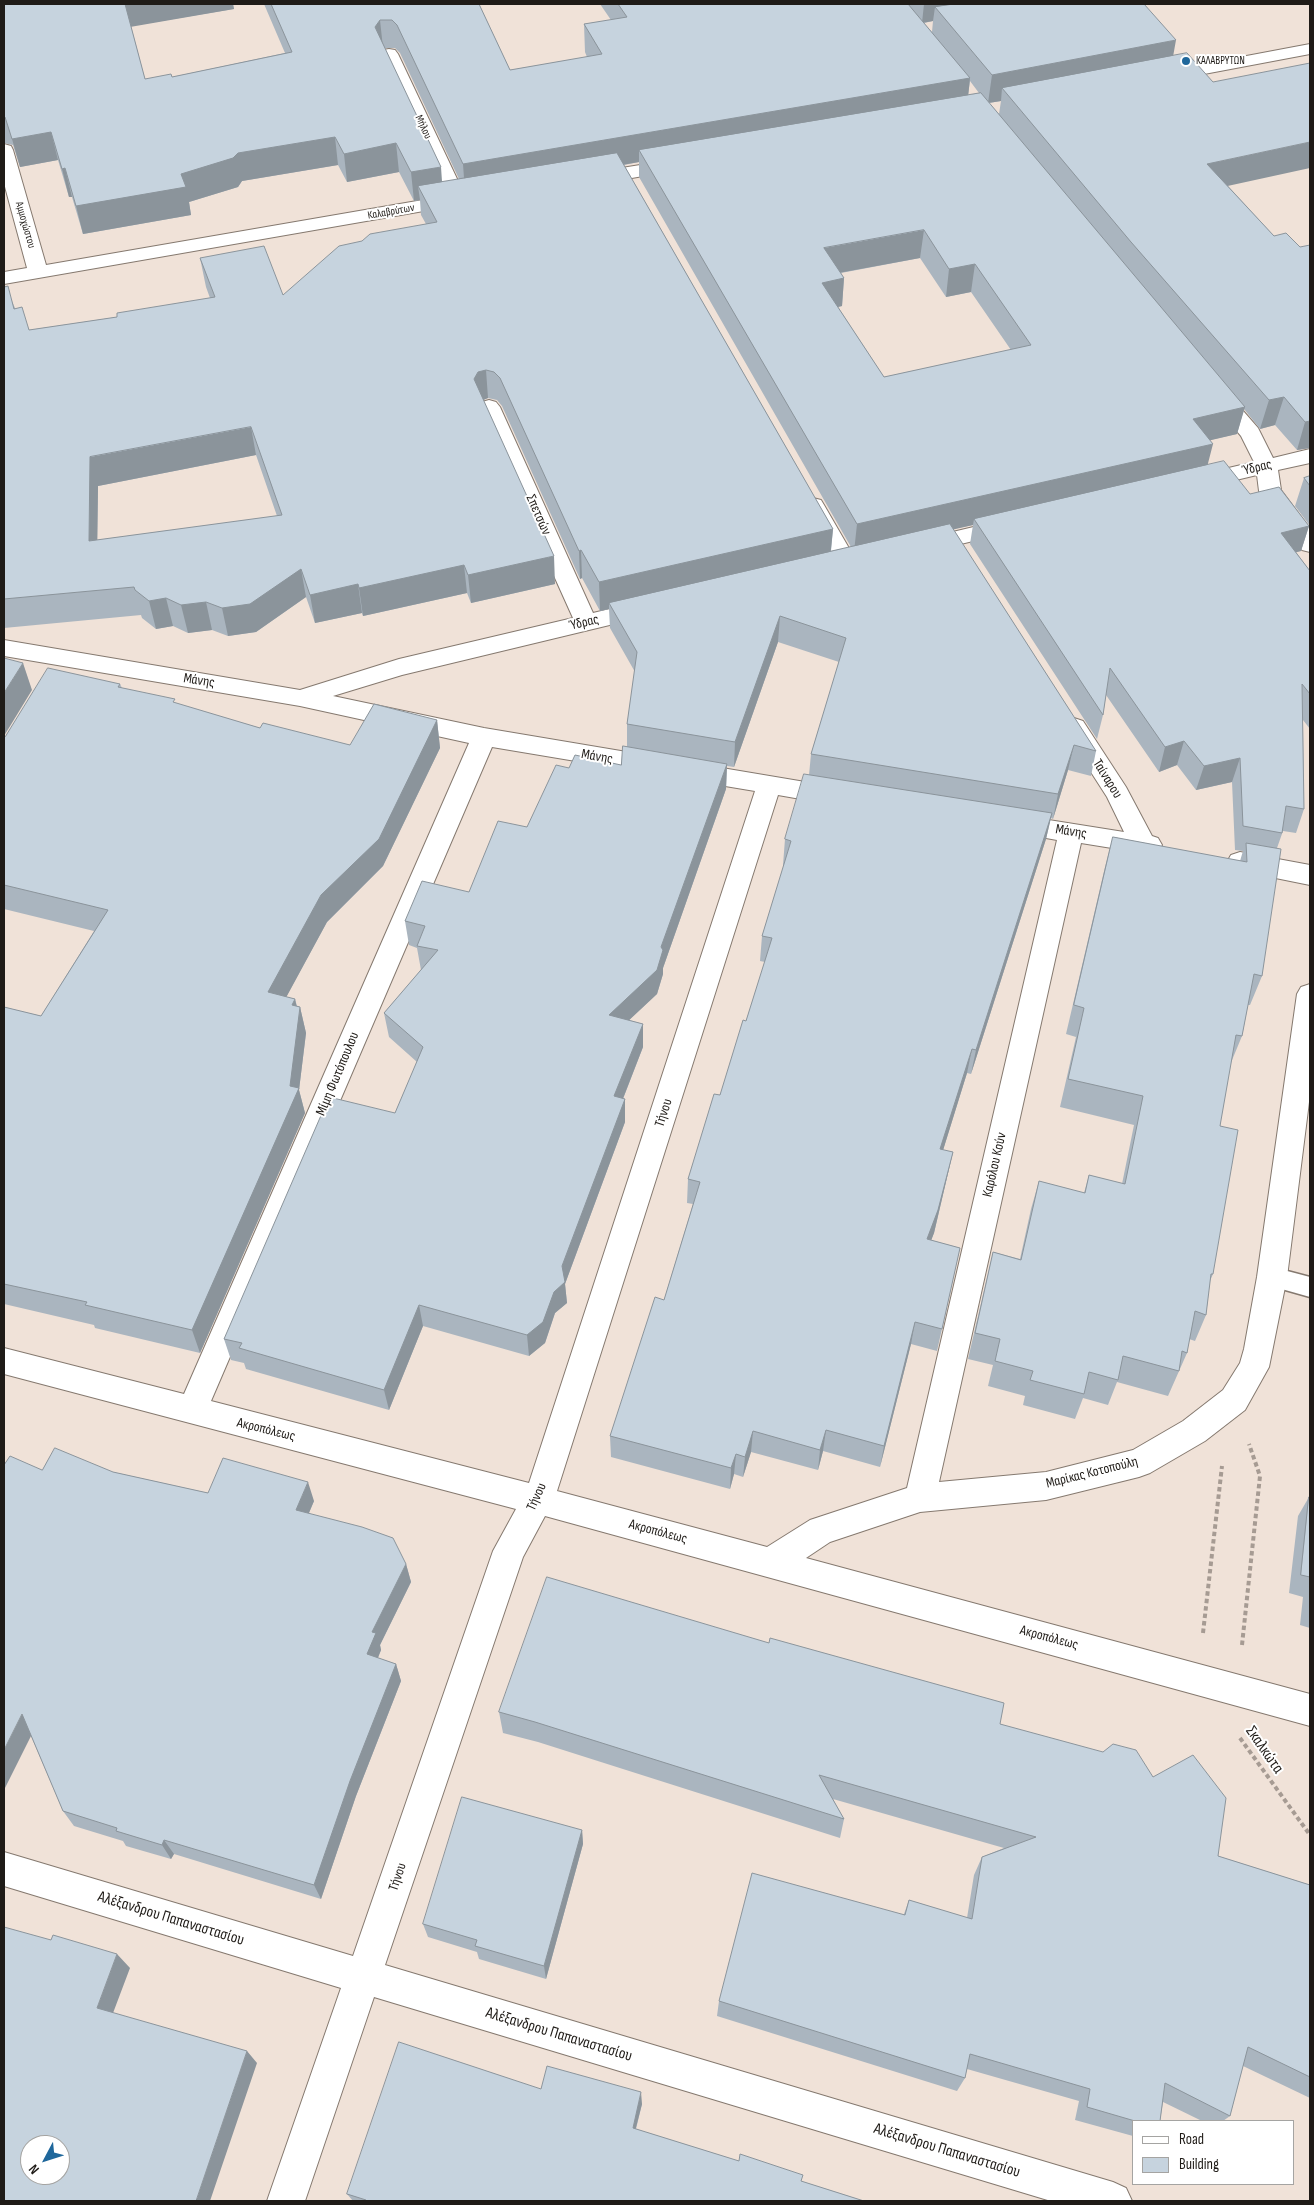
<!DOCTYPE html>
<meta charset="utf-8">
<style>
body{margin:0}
#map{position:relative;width:1314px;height:2205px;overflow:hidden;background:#f0e2d8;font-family:"Sofia Sans Condensed",sans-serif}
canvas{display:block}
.frame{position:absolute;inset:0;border:5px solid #1f1b17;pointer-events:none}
.legend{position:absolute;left:1132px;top:2120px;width:162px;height:65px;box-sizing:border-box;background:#fff;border:1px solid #a5a4a2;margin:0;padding:6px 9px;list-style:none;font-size:15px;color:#1f1b17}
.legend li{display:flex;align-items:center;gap:10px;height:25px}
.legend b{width:25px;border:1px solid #a5a4a2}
.north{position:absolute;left:20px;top:2135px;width:50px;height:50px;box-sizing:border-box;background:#fff;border:1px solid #a5a4a2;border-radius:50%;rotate:230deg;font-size:14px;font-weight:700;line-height:20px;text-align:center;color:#1f1b17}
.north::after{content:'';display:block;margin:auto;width:18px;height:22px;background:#1f679b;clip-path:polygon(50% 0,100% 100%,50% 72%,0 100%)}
</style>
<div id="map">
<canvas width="1314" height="2205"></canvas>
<div class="frame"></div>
<ul class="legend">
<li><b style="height:6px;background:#fff"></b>Road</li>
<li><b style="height:14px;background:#c6d3de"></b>Building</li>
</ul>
<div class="north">N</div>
</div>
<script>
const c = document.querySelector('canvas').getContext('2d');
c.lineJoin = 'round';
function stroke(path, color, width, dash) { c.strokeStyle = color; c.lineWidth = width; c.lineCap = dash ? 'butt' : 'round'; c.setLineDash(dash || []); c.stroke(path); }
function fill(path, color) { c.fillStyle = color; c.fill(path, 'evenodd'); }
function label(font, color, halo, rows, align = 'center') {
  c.font = font + ' "Sofia Sans Condensed",sans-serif'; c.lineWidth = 4; c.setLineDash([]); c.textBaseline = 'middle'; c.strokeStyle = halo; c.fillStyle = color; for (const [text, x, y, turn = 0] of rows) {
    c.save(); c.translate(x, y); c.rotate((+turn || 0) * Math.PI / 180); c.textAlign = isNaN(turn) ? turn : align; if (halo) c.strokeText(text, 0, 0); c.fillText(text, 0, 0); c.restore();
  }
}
const service = new Path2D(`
 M 1272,1267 L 1310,1277 L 1310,1297 L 1264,1284 L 1260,1277 L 1264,1270 Z`);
const minor = new Path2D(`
 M 1310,44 L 1310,54 L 1167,81 L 1161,80 L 1158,76 L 1161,72 L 1167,71 Z
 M 389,49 L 395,50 L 398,54 L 467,200 L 464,204 L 4,284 L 4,272 L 27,268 L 4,183 L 4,144 L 11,146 L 13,150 L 46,265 L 446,196 L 380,54 L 383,50 Z
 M 677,159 L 684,161 L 686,165 L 684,169 L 591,185 L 584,183 L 581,179 L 584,175 L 591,173 Z
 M 1217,387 L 1224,389 L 1258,428 L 1273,458 L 1310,449 L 1310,463 L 1278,470 L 1281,490 L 1310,529 L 1310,552 L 1302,550 L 1262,496 L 1259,491 L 1257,475 L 1198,489 L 1190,487 L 1187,482 L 1190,477 L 1254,462 L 1241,436 L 1206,394 L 1210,389 Z
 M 489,400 L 496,402 L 500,407 L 593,613 L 647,600 L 655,602 L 658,608 L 655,614 L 647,616 L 402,675 L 333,696 L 484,728 L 835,787 L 844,790 L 847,796 L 844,802 L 835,805 L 778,795 L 557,1491 L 767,1547 L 810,1520 L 907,1488 L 1057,840 L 1002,830 L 999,823 L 1002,816 L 1011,814 L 1124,832 L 1107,797 L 1062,727 L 1065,721 L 1074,718 L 1083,721 L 1126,787 L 1152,836 L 1158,838 L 1162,845 L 1158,852 L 1149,854 L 1081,843 L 939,1482 L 1046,1472 L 1133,1450 L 1183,1421 L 1223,1390 L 1240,1363 L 1244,1349 L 1257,1277 L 1297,994 L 1301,987 L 1310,984 L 1310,1094 L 1287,1277 L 1269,1367 L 1245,1410 L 1205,1441 L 1150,1473 L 1139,1477 L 1046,1500 L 920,1512 L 830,1542 L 806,1558 L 1310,1694 L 1310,1726 L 545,1516 L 523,1557 L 385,1965 L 1113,2182 L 1126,2188 L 1132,2201 L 1051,2201 L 374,1997 L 305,2201 L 267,2201 L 341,1988 L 4,1886 L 4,1852 L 353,1956 L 493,1551 L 516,1509 L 4,1374 L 4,1348 L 184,1394 L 469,743 L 300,706 L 4,656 L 4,640 L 300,690 L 399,659 L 573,618 L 478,407 L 482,402 ZM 492,747 L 755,791 L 529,1483 L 211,1401 Z
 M 813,498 L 821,500 L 824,505 L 857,562 L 854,567 L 846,570 L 838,567 L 835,562 L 802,505 L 805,500 Z
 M 1007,519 L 1015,521 L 1018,526 L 1015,531 L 923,553 L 915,551 L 912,546 L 915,541 Z
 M 1240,852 L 1310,865 L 1310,885 L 1231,869 L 1227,862 L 1231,855 Z`);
stroke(service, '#85796f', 3);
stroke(minor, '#85796f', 2);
stroke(new Path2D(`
 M 1203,1633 L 1222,1466
 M 1242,1645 L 1260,1476 L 1249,1444
 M 1240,1738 L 1310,1835`), '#a69b93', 4, [4.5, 3]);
fill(service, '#fff');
fill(minor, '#fff');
fill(new Path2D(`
 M 4,4 L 233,4 L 234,9 L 131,26 L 145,79 L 172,77 L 285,53 L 264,4 L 479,4 L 510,70 L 587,57 L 585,52 L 584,24 L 611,20 L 600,4 L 1144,4 L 1173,55 L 1228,186 L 1274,236 L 1310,448 L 1297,450 L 1275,425 L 1260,429 L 1244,409 L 1237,434 L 1210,440 L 1207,465 L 1250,494 L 1309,526 L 1301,551 L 1296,552 L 1310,571 L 1310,729 L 1303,720 L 1304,809 L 1296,833 L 1283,831 L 1277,848 L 1262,976 L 1250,1005 L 1248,1005 L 1242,1036 L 1230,1065 L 1220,1126 L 1213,1274 L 1210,1281 L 1206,1315 L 1195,1341 L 1189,1339 L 1187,1353 L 1168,1396 L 1117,1382 L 1108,1405 L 1083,1398 L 1075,1419 L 1023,1405 L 1025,1396 L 988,1386 L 993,1365 L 968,1359 L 993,1252 L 1020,1259 L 1031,1209 L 1039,1181 L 1084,1193 L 1089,1175 L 1122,1184 L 1134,1125 L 1060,1107 L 1076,1037 L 1066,1034 L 1105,867 L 1113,837 L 1240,861 L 1243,851 L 1235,850 L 1232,782 L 1196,790 L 1177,765 L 1159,772 L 1106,695 L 1103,715 L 1097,739 L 970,544 L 973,525 L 953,529 L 1096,751 L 1091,776 L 1068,770 L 1053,819 L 1051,818 L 1046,839 L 971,1074 L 967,1073 L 943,1150 L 953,1152 L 934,1233 L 931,1240 L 960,1248 L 937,1351 L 911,1344 L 880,1467 L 823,1451 L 818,1470 L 751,1452 L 743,1477 L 734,1474 L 730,1489 L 611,1457 L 610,1436 L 664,1300 L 693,1204 L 687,1203 L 688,1179 L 720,1095 L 746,1021 L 765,962 L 760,961 L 762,936 L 784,865 L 783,865 L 785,839 L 809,775 L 811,754 L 839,662 L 778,642 L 734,767 L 727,766 L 726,789 L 663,968 L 663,974 L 657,994 L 629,1020 L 643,1024 L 643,1047 L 623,1099 L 625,1099 L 625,1122 L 565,1284 L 567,1303 L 555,1313 L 545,1343 L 529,1356 L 423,1326 L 389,1410 L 246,1369 L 244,1363 L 231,1360 L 224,1339 L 395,1113 L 417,1062 L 389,1037 L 384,1013 L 421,970 L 417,948 L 409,945 L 405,921 L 469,892 L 527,827 L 569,768 L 621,765 L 627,747 L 627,724 L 635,672 L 610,628 L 609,609 L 600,611 L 582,578 L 580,579 L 502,406 L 497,400 L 488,398 L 483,400 L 555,584 L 471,603 L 467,593 L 363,616 L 362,613 L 315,623 L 306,597 L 256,632 L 228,636 L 212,630 L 188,633 L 173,626 L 156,629 L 142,618 L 141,615 L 4,628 L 4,283 L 15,308 L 29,330 L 117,317 L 210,298 L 206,287 L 200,258 L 283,295 L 362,241 L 426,224 L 421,215 L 420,200 L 414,201 L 399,172 L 347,182 L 338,165 L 242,181 L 238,187 L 189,202 L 191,215 L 83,234 L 72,197 L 69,197 L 58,160 L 20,167 L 13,145 L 4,143 ZM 933,21 L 932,32 L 924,23 ZM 385,48 L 395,48 L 400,53 L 459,179 L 442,182 ZM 970,81 L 979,93 L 968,95 ZM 1001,101 L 999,114 L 989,103 ZM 639,162 L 639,177 L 851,547 L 831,551 L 833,529 L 624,165 ZM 920,258 L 946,297 L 971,292 L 1011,350 L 884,377 L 838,307 L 842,306 L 844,278 L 841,273 ZM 256,455 L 277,516 L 97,540 L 98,486 Z
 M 1310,476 L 1310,526 L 1295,506 L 1304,478 Z
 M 120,684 L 122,688 L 260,728 L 350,745 L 437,720 L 440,748 L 383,866 L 327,922 L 286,997 L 295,999 L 297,1006 L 300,1007 L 306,1033 L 299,1090 L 305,1113 L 200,1353 L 95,1328 L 94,1325 L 4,1304 L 4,1007 L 41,1016 L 94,931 L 4,909 L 4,738 Z
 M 42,1470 L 113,1472 L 208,1493 L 314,1501 L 309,1513 L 406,1564 L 411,1582 L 380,1645 L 381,1650 L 378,1658 L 396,1664 L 401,1681 L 356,1796 L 321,1899 L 174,1854 L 171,1859 L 126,1846 L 123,1841 L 74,1826 L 63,1811 L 31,1736 Z
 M 1309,1497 L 1310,1497 L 1310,1628 L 1300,1625 L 1303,1597 L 1289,1593 L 1298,1516 Z
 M 499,1712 L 1000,1724 L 1153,1777 L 1218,1856 L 1310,1885 L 1310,2098 L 1243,2066 L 1230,2116 L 1223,2121 L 1202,2121 L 1163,2102 L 1160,2121 L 1133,2121 L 1133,2136 L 1075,2120 L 1079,2101 L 967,2069 L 965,2078 L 957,2091 L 717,2016 L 719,2001 L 904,1914 L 909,1900 L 967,1918 L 974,1875 L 982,1857 L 1004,1848 L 833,1799 L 844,1819 L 840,1838 L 538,1742 L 503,1733 Z
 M 582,1830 L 583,1844 L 546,1979 L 479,1959 L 477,1952 L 428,1937 L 423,1924 Z
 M 541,2089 L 642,2104 L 636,2129 L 864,2201 L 353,2201 L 347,2194 Z`), '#aab5bf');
fill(new Path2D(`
 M 125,4 L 233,4 L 234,9 L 130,27 Z
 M 924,4 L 1028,4 L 935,7 L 933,21 L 922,23 Z
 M 380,20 L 383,48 L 375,27 Z
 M 1176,40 L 1171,68 L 1002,88 L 1001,101 L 988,103 L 992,75 Z
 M 970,78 L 967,107 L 639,150 L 639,162 L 465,192 L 463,164 Z
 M 51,132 L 58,160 L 20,167 L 12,139 Z
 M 335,137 L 338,165 L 242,181 L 238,187 L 189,202 L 191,215 L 83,234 L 76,206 L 181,174 L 238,153 Z
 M 1310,142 L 1310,168 L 1200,192 L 1207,164 Z
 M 396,143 L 399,172 L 347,182 L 344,154 Z
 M 441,167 L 443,196 L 418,186 L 420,200 L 414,201 L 411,172 Z
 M 65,168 L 72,197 L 69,197 L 62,169 Z
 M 924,230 L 920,258 L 822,276 L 824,248 Z
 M 975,264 L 971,292 L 946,297 L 949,269 Z
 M 844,278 L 842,306 L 820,311 L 822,283 Z
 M 486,370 L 488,398 L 481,401 L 474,379 L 478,372 Z
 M 1284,397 L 1275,425 L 1260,429 L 1269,400 Z
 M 1245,407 L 1237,434 L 1186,446 L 1193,419 Z
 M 1310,421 L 1310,448 L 1297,450 L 1305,422 Z
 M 251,427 L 256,455 L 98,486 L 97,569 L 89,541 L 90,457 Z
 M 1213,444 L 1206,471 L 974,519 L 973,525 L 854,552 L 857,524 Z
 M 1309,526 L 1301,551 L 1273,558 L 1281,533 Z
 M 833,529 L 830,558 L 609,603 L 609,609 L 600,611 L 599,582 Z
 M 581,550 L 582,578 L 580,579 L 579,551 Z
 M 554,556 L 555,584 L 471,603 L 468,575 Z
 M 464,565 L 467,593 L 363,616 L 359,588 Z
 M 301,569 L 306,597 L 256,632 L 228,636 L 222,608 Z
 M 358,584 L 362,613 L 315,623 L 310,595 Z
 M 166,598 L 173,626 L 156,629 L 149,601 Z
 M 206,602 L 212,630 L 188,633 L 181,605 Z
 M 780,616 L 778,642 L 734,767 L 735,742 Z
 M 23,663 L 32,690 L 4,736 L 4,693 Z
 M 437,720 L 440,748 L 383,866 L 327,922 L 275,1018 L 268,992 L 321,895 Z
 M 1184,741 L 1177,765 L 1159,772 L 1165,747 Z
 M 1074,745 L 1068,770 L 1053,819 L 1058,794 Z
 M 1240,758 L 1232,782 L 1196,790 L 1204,766 Z
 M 727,764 L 726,789 L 663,968 L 663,974 L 657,994 L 609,1039 L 609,1015 L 661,947 Z
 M 1052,813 L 1046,839 L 971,1074 L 976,1050 Z
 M 295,999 L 299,1018 L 300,1007 L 306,1033 L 299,1090 L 305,1113 L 200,1353 L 192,1330 L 290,1086 L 292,1005 Z
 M 643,1024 L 643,1047 L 615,1119 L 614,1096 Z
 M 972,1049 L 967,1073 L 936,1173 L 940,1149 Z
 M 625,1099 L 625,1122 L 565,1284 L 567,1303 L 555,1313 L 545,1343 L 529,1356 L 527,1335 L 562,1266 Z
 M 953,1152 L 934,1233 L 923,1262 L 927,1239 Z
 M 419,1305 L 423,1326 L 389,1410 L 384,1390 Z
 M 915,1322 L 911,1344 L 880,1467 L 884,1446 Z
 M 826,1430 L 823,1451 L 818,1470 L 820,1450 Z
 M 753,1431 L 751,1452 L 743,1477 L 745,1457 Z
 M 736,1454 L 734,1474 L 730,1489 L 731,1468 Z
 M 308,1482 L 314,1501 L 302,1529 L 296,1510 Z
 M 406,1564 L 411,1582 L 380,1645 L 381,1650 L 372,1672 L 367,1654 L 372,1632 Z
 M 396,1664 L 401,1681 L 356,1796 L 321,1899 L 314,1885 L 350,1781 Z
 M 22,1714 L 34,1730 L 4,1790 L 4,1750 Z
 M 582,1830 L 583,1844 L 546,1979 L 544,1966 Z
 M 164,1840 L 174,1854 L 171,1859 L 162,1845 Z
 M 117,1954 L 130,1968 L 110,2021 L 97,2008 Z
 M 247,2051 L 257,2063 L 210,2201 L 196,2201 Z
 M 641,2092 L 642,2104 L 633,2139 L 633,2128 Z`), '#8b949b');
const building = new Path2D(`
 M 4,4 L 125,4 L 145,79 L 171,74 L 172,77 L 292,52 L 271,4 L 479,4 L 510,70 L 602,54 L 584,24 L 627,17 L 618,4 L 908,4 L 970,78 L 463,164 L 397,25 L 392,20 L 380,20 L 375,27 L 441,167 L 411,172 L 396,143 L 344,154 L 335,137 L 238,153 L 233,158 L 181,174 L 186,187 L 76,206 L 65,168 L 62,169 L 51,132 L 12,139 L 5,117 L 4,116 Z
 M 954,4 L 1144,4 L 1176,40 L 992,75 L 935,7 Z
 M 1187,53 L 1213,82 L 1310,63 L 1310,142 L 1207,164 L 1274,236 L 1286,233 L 1300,247 L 1310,245 L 1310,421 L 1305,422 L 1284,397 L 1269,400 L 1131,242 L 1002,88 Z
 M 981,93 L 1245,407 L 1193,419 L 1213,444 L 857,524 L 639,150 ZM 924,230 L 949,269 L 975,264 L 1031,345 L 884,377 L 822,283 L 844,278 L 824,248 Z
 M 617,153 L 833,529 L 599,582 L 581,550 L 579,551 L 500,378 L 494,372 L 486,370 L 478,372 L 474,379 L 554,556 L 468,575 L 464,565 L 359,588 L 358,584 L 310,595 L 301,569 L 250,604 L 222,608 L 206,602 L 181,605 L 166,598 L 149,601 L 135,590 L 134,587 L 4,599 L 4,287 L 8,286 L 14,309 L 22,307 L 29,330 L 117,317 L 117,313 L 215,297 L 200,258 L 264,246 L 283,295 L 339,246 L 362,241 L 370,234 L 437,222 L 418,186 ZM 251,427 L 282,515 L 89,541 L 90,457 Z
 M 1224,461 L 1250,494 L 1279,487 L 1309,526 L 1281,533 L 1310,571 L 1310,694 L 1302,684 L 1304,809 L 1286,806 L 1282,833 L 1243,826 L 1240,758 L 1204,766 L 1184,741 L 1165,747 L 1110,668 L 1103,715 L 974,519 Z
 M 1310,476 L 1310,486 L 1304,478 Z
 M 950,524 L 1096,751 L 1074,745 L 1058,794 L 811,754 L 846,638 L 780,616 L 735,742 L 627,724 L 637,652 L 609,603 Z
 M 4,658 L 23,663 L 4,693 Z
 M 48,668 L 120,684 L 118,687 L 175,699 L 173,702 L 260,728 L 263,723 L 350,745 L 374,704 L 437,720 L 379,839 L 321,895 L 268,992 L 295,999 L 292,1005 L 300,1007 L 290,1086 L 299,1088 L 192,1330 L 85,1305 L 87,1302 L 4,1284 L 4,1007 L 41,1016 L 108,910 L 4,885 L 4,738 L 5,737 Z
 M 623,746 L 727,764 L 661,947 L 663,950 L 657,970 L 609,1015 L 643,1024 L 614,1096 L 625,1099 L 562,1266 L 565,1282 L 554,1292 L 543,1322 L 527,1335 L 419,1305 L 384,1390 L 239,1348 L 242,1343 L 224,1339 L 329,1097 L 395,1113 L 423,1047 L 384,1013 L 438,950 L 417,946 L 425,926 L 405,921 L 422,881 L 469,892 L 498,821 L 527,827 L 556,765 L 569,768 L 575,755 L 621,765 Z
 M 804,774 L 1052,813 L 976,1050 L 972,1049 L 940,1149 L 953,1152 L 938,1210 L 927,1239 L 960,1248 L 942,1329 L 915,1322 L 884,1446 L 826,1430 L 820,1450 L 753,1431 L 745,1457 L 736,1454 L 731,1468 L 610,1436 L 655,1297 L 664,1300 L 700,1182 L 688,1179 L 714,1094 L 720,1095 L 743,1020 L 746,1021 L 772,938 L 762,936 L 791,841 L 785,839 Z
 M 1113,837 L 1247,862 L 1246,843 L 1281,849 L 1262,976 L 1254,974 L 1242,1036 L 1236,1035 L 1220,1126 L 1238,1130 L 1213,1274 L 1211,1274 L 1206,1315 L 1195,1311 L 1187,1353 L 1182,1351 L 1179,1371 L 1123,1356 L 1118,1380 L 1089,1372 L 1084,1394 L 1030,1380 L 1033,1371 L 995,1361 L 1000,1339 L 975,1333 L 993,1252 L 1021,1260 L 1039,1181 L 1085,1193 L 1089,1175 L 1125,1184 L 1143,1096 L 1068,1079 L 1084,1008 L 1074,1005 Z
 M 55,1448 L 113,1472 L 208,1493 L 223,1458 L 308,1482 L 296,1510 L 362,1527 L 393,1538 L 406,1564 L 372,1632 L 376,1633 L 367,1654 L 396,1664 L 350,1781 L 314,1885 L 164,1840 L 162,1845 L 116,1831 L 117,1828 L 63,1811 L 22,1714 L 4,1750 L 4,1465 L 10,1456 L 42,1470 Z
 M 1309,1497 L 1310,1497 L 1310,1577 L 1301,1575 Z
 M 547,1577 L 769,1643 L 770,1638 L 1004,1703 L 1000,1724 L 1103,1752 L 1113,1744 L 1136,1750 L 1153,1777 L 1193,1755 L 1226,1798 L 1218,1856 L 1310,1885 L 1310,2077 L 1248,2047 L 1230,2116 L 1165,2083 L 1160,2121 L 1135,2121 L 1087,2107 L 1090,2089 L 970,2054 L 965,2078 L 719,2001 L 752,1873 L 905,1915 L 909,1900 L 972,1919 L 982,1857 L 1036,1837 L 819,1775 L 844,1819 L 535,1722 L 499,1712 Z
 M 462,1797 L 582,1830 L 544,1966 L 475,1946 L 477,1940 L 423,1924 Z
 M 4,1927 L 51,1940 L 53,1935 L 117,1954 L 97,2008 L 247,2051 L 196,2201 L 4,2201 ZM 30,2145 L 60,2145 L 60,2175 L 30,2175 Z
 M 399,2042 L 541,2089 L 547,2066 L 641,2092 L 633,2128 L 739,2161 L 740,2154 L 803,2175 L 801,2181 L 864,2201 L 366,2201 L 366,2200 L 347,2194 Z`);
fill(building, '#c6d3de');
stroke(building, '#8b949b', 1);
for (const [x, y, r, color] of [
 [1186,61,5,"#1f679b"]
]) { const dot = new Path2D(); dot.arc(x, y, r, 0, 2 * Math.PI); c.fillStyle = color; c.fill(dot); stroke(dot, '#fff', 2); }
label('11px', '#1f1b17', '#fff', [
 ["ΚΑΛΑΒΡΥΤΩΝ",1196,61]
], 'left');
label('11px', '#1f1b17', '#fff', [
 ["Μήλου",423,127,65],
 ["Καλαβρύτων",391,212,-10],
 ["Αμμοχώστου",25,225,74]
]);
label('14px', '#1f1b17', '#fff', [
 ["Ύδρας",1257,468,-13],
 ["Σπετσών",538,515,66],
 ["Ύδρας",584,623,-13],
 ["Μάνης",199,681,9],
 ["Μάνης",597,757,10],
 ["Ταίναρου",1107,779,58],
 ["Μάνης",1071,832,9],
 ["Μίμη Φωτόπουλου",338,1074,-67],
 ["Τήνου",664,1113,-72],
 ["Καρόλου Κούν",995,1165,-77],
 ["Ακροπόλεως",266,1430,14],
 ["Μαρίκας Κοτοπούλη",1092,1473,-14],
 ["Τήνου",537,1497,-66],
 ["Ακροπόλεως",658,1532,15],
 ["Ακροπόλεως",1049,1638,15],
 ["Τήνου",398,1877,-71]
]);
label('16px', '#1f1b17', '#fff', [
 ["Σκαλκώτα",1264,1750,55],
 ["Αλέξανδρου Παπαναστασίου",171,1919,17],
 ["Αλέξανδρου Παπαναστασίου",559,2035,17],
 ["Αλέξανδρου Παπαναστασίου",947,2151,17]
]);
</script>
